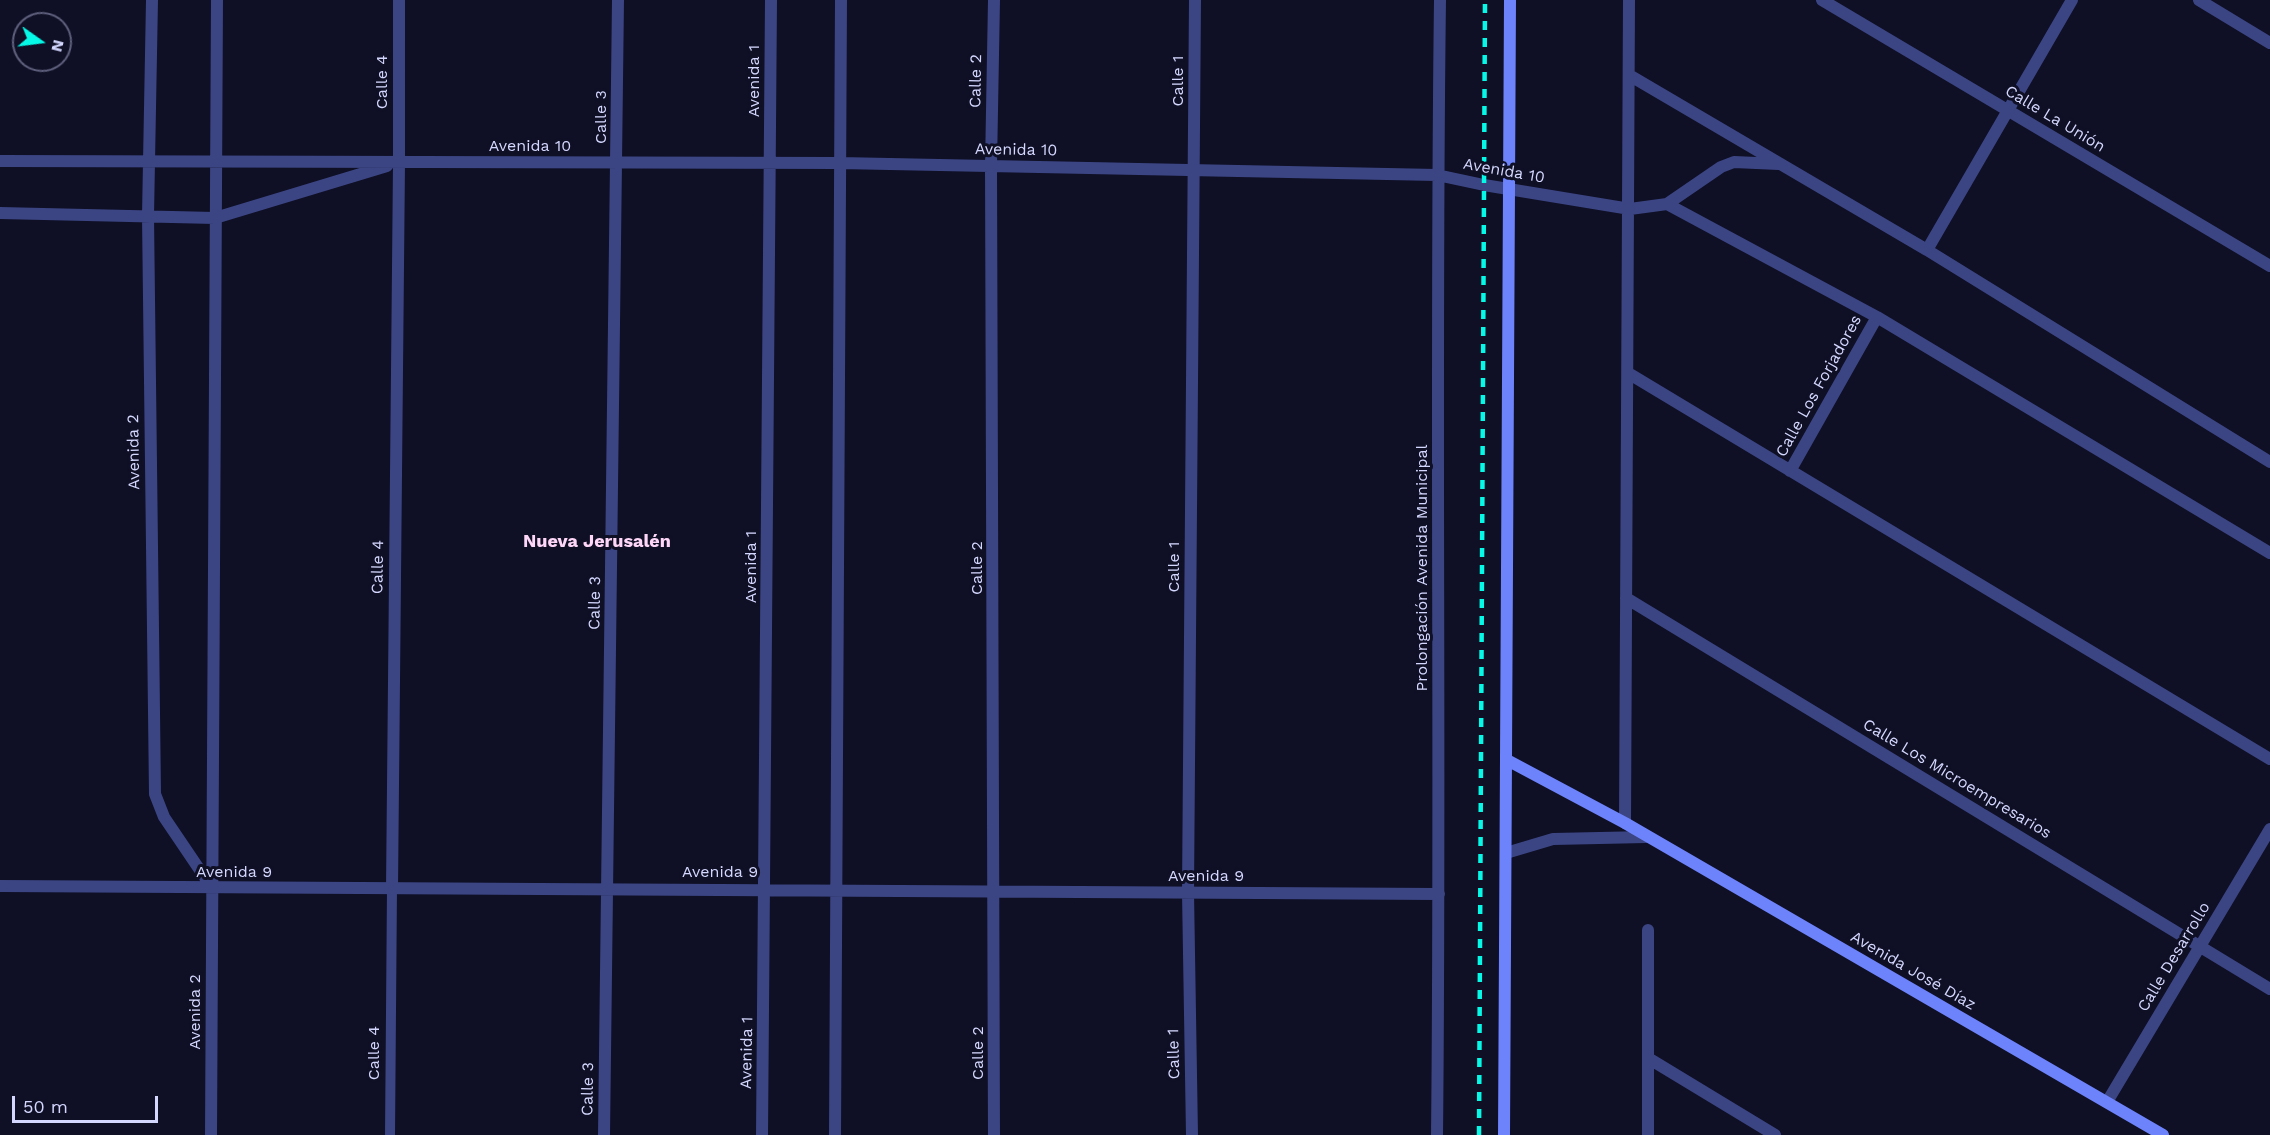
<!DOCTYPE html>
<meta charset="utf-8">
<style>
body{margin:0}
#map{position:relative;width:2270px;height:1135px;overflow:hidden;background:#0f0f25;font-family:"Work Sans",sans-serif}
canvas{display:block}
.north{position:absolute;left:12px;top:12px;width:60px;height:60px;box-sizing:border-box;background:#0f0f25;border:2px solid #5e5f7c;border-radius:50%;rotate:104deg;font-size:16px;font-weight:700;line-height:24px;text-align:center;color:#d4d7fe}
.north::after{content:'';display:block;margin:auto;width:21px;height:27px;background:#05f9e6;clip-path:polygon(50% 0,100% 100%,50% 72%,0 100%)}
.scale{position:absolute;left:12px;top:1096px;width:146px;height:27px;box-sizing:border-box;border:3px solid #d4d7fe;border-top:0;padding-left:8px;font-size:18px;line-height:21px;white-space:nowrap;color:#d4d7fe;-webkit-text-stroke:4px #0f0f25;paint-order:stroke}
</style>
<div id="map">
<canvas width="2270" height="1135"></canvas>
<div class="north">N</div>
<div class="scale">50 m</div>
</div>
<script>
const c = document.querySelector('canvas').getContext('2d');
c.lineJoin = 'round';
function stroke(path, color, width, dash) { c.strokeStyle = color; c.lineWidth = width; c.lineCap = dash ? 'butt' : 'round'; c.setLineDash(dash || []); c.stroke(path); }
function label(font, color, halo, rows, align = 'center') {
  c.font = font + ' "Work Sans",sans-serif'; c.lineWidth = 6; c.setLineDash([]); c.textBaseline = 'middle'; c.strokeStyle = halo; c.fillStyle = color; for (const [text, x, y, turn = 0] of rows) {
    c.save(); c.translate(x, y); c.rotate((+turn || 0) * Math.PI / 180); c.textAlign = isNaN(turn) ? turn : align; if (halo) c.strokeText(text, 0, 0); c.fillText(text, 0, 0); c.restore();
  }
}
stroke(new Path2D(`
 M 390,1135 L 392,888`), '#3b4583', 10);
stroke(new Path2D(`
 M 152,0 L 148,216 L 155,794 L 164,817 L 212,888
 M 994,0 L 991,166 L 994,1135
 M 1822,0 L 2270,266
 M 2199,0 L 2270,43
 M 1629,75 L 1927,250 L 2270,462
 M 0,161 L 840,163 L 1437,175 L 1484,185 L 1630,209 L 1667,204 L 1877,317 L 2270,553
 M 1667,204 L 1721,167 L 1734,162 L 1779,164
 M 0,213 L 215,218 L 387,166
 M 1927,250 L 2072,0
 M 1628,373 L 2270,759
 M 1790,471 L 1877,317
 M 1626,598 L 2270,989
 M 1625,823 L 1629,0
 M 1506,853 L 1553,839 L 1646,837
 M 0,886 L 1439,894
 M 392,888 L 399,163 L 399,0
 M 1648,1058 L 1775,1135
 M 2107,1102 L 2270,829
 M 211,1135 L 217,0
 M 604,1135 L 618,0
 M 762,1135 L 771,0
 M 835,1135 L 841,0
 M 1192,1135 L 1188,892 L 1195,0
 M 1437,1135 C 1441,757 1435,378 1440,0
 M 1648,1135 L 1648,930`), '#3b4583', 12);
stroke(new Path2D(`
 M 1507,760 L 1625,823 L 2163,1135
 M 1504,1135 L 1510,0`), '#6d83fc', 12);
stroke(new Path2D(`
 M 1479,1135 L 1485,0`), '#05f9e6', 4.5, [9, 8]);
label('16px', '#d4d7fe', '#0f0f25', [
 ["Avenida 1",754,81,-90],
 ["Calle 2",976,81,-89],
 ["Calle 1",1178,81,-90],
 ["Calle 4",382,82,-90],
 ["Calle 3",601,117,-90],
 ["Calle La Unión",2055,119,31],
 ["Avenida 10",530,146],
 ["Avenida 10",1016,150,1],
 ["Avenida 10",1504,171,10],
 ["Calle Los Forjadores",1819,386,-61],
 ["Avenida 2",134,452,-91],
 ["Calle 4",378,567,-89],
 ["Avenida 1",751,567,-90],
 ["Calle 1",1174,567,-90],
 ["Calle 2",977,568,-90],
 ["Prolongación Avenida Municipal",1422,568,-90],
 ["Calle 3",595,603,-89],
 ["Calle Los Microempresarios",1957,779,31],
 ["Avenida 9",234,872],
 ["Avenida 9",720,872],
 ["Avenida 9",1206,876],
 ["Calle Desarrollo",2174,957,-59],
 ["Avenida José Díaz",1913,971,30],
 ["Avenida 2",195,1012,-90],
 ["Calle 4",374,1053,-90],
 ["Avenida 1",747,1053,-89],
 ["Calle 2",978,1053,-90],
 ["Calle 1",1174,1054,-91],
 ["Calle 3",588,1089,-89]
]);
label('bold 18px', '#fed6f7', '#0f0f25', [
 ["Nueva Jerusalén",597,542]
]);
</script>
